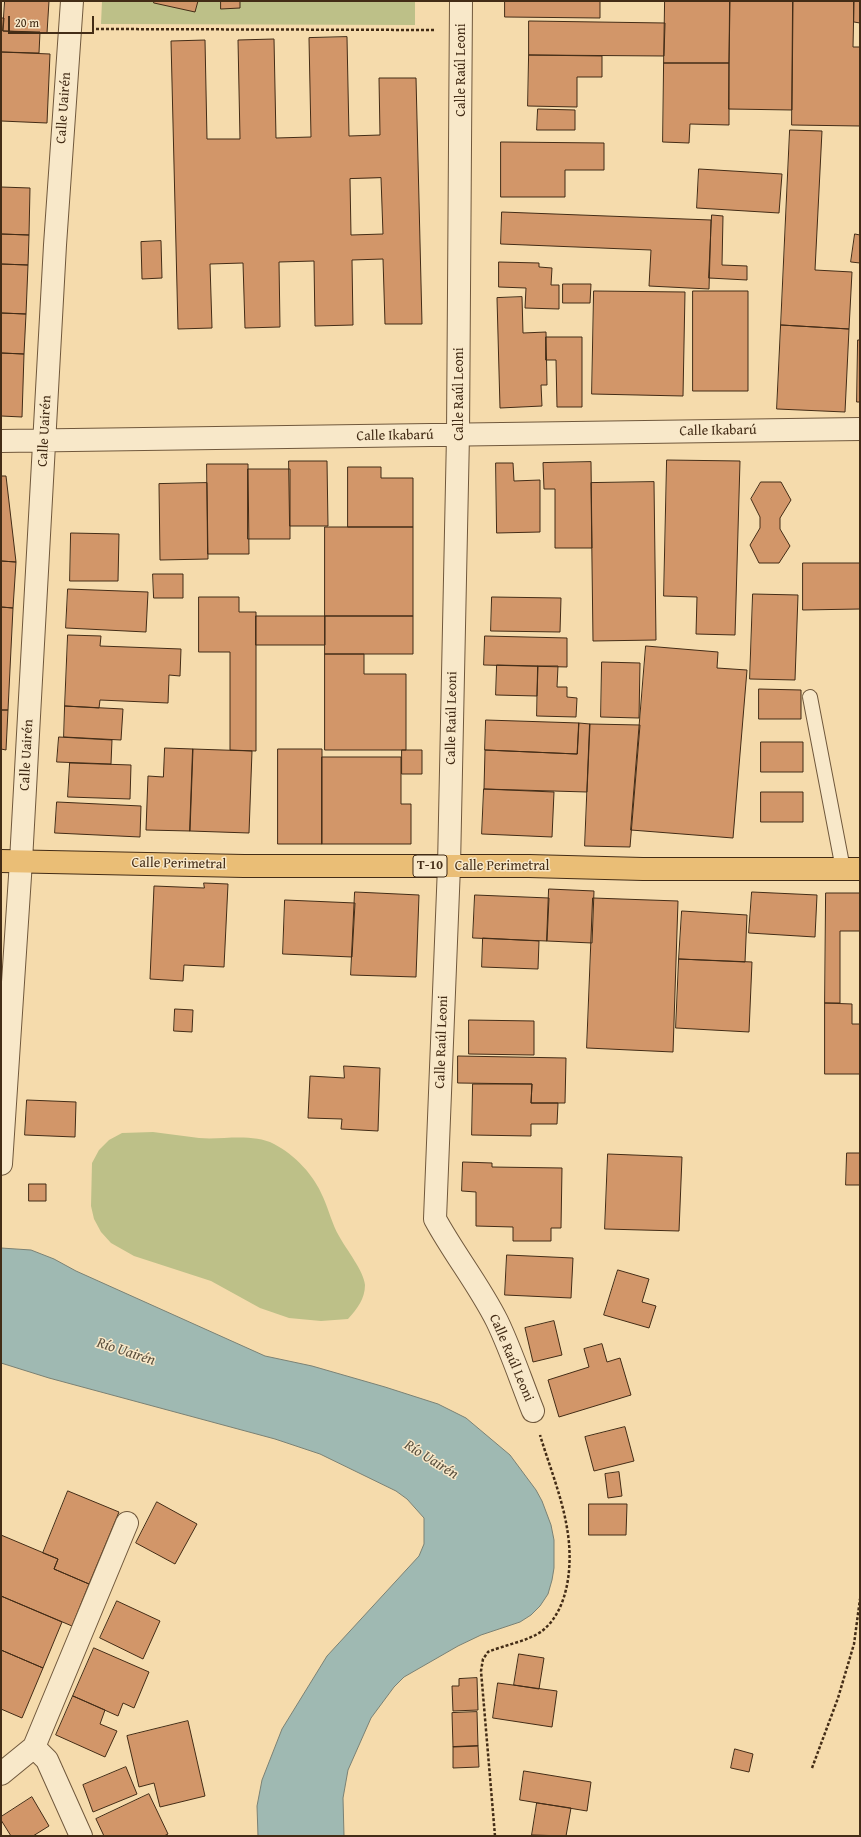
<!DOCTYPE html>
<meta charset="utf-8">
<style>
body{margin:0}
#map{position:relative;width:861px;height:1837px;overflow:hidden;background:#f5dbac;font-family:"Gentium Book Plus",serif}
canvas{display:block}
.frame{position:absolute;inset:0;border:2px solid #432c16;pointer-events:none}
.scale{position:absolute;left:8px;top:16px;width:86px;height:18px;box-sizing:border-box;border:2px solid #432c16;border-top:0;padding-left:5px;font-size:12px;line-height:14px;white-space:nowrap;color:#432c16;-webkit-text-stroke:3px #f8e8c9;paint-order:stroke}
</style>
<div id="map">
<canvas width="861" height="1837"></canvas>
<div class="frame"></div>
<div class="scale">20 m</div>
</div>
<script>
const c = document.querySelector('canvas').getContext('2d');
c.lineJoin = 'round';
function fill(path, color) { c.fillStyle = color; c.fill(path, 'evenodd'); }
function stroke(path, color, width, dash) { c.strokeStyle = color; c.lineWidth = width; c.lineCap = dash ? 'butt' : 'round'; c.setLineDash(dash || []); c.stroke(path); }
function label(font, color, halo, rows, align = 'center') {
  c.font = font + ' "Gentium Book Plus",serif'; c.lineWidth = 3; c.setLineDash([]); c.textBaseline = 'middle'; c.strokeStyle = halo; c.fillStyle = color; for (const [text, x, y, turn = 0] of rows) {
    c.save(); c.translate(x, y); c.rotate((+turn || 0) * Math.PI / 180); c.textAlign = isNaN(turn) ? turn : align; if (halo) c.strokeText(text, 0, 0); c.fillText(text, 0, 0); c.restore();
  }
}
fill(new Path2D(`
 M 102,1 L 415,1 L 415,25 L 101,24 Z
 M 153,1132 C 168,1134 184,1136 199,1138 C 223,1140 252,1133 274,1144 C 295,1155 314,1175 323,1197 C 329,1210 332,1224 339,1236 C 346,1249 364,1271 365,1285 C 365,1299 357,1309 348,1319 L 321,1321 L 289,1318 L 260,1308 L 211,1281 L 134,1256 L 111,1243 L 101,1232 L 94,1219 L 91,1206 L 92,1163 L 99,1150 L 109,1140 L 122,1133 Z`), '#bdc088');
const water = new Path2D(`
 M 1,1248 L 31,1250 L 54,1259 L 76,1271 L 265,1356 L 312,1366 L 385,1387 L 438,1404 L 466,1418 L 510,1455 L 536,1490 L 542,1501 L 551,1525 L 554,1540 L 554,1568 L 552,1580 L 548,1594 L 540,1606 L 531,1615 L 520,1622 L 481,1635 L 458,1646 L 404,1677 L 394,1687 L 371,1718 L 348,1770 L 343,1798 L 344,1836 L 258,1836 L 257,1806 L 262,1780 L 282,1729 L 327,1656 L 419,1556 L 424,1544 L 424,1518 L 407,1499 L 396,1491 L 320,1454 L 275,1439 L 49,1378 L 1,1363 Z`);
fill(water, '#9fb9b2');
stroke(water, '#7a8174', 1);
const building = new Path2D(`
 M 5,1 L 49,1 L 47,33 L 3,31 Z
 M 154,1 L 198,1 L 195,12 L 154,3 Z
 M 221,1 L 240,1 L 240,8 L 221,9 Z
 M 505,1 L 600,1 L 600,18 L 505,17 Z
 M 665,1 L 730,1 L 729,63 L 664,63 Z
 M 730,1 L 793,1 L 792,110 L 729,109 Z
 M 793,1 L 854,1 L 853,47 L 860,47 L 860,126 L 792,125 Z
 M 854,1 L 860,1 L 860,23 L 854,22 Z
 M 1,18 L 4,18 L 3,31 L 40,32 L 39,53 L 1,52 Z
 M 529,21 L 665,23 L 664,56 L 529,55 Z
 M 347,37 L 349,136 L 380,135 L 379,78 L 416,78 L 422,324 L 385,324 L 383,259 L 352,260 L 353,325 L 315,326 L 314,261 L 279,262 L 280,327 L 245,328 L 243,263 L 210,264 L 212,328 L 178,329 L 171,41 L 205,40 L 207,139 L 240,139 L 238,40 L 274,39 L 276,138 L 311,137 L 309,38 ZM 381,178 L 383,234 L 351,235 L 350,179 Z
 M 1,52 L 50,54 L 47,123 L 1,121 Z
 M 529,55 L 602,56 L 602,77 L 577,77 L 577,107 L 528,106 Z
 M 664,63 L 729,63 L 729,125 L 690,124 L 689,143 L 663,142 Z
 M 538,109 L 575,110 L 575,130 L 537,130 Z
 M 790,130 L 822,131 L 815,270 L 852,272 L 849,329 L 781,325 Z
 M 501,142 L 604,143 L 604,170 L 565,170 L 565,197 L 501,197 Z
 M 699,169 L 782,174 L 779,213 L 697,208 Z
 M 1,187 L 30,188 L 29,235 L 1,234 Z
 M 502,212 L 711,220 L 709,289 L 649,286 L 651,250 L 501,244 Z
 M 712,215 L 723,216 L 722,265 L 747,266 L 747,280 L 709,278 Z
 M 1,234 L 29,235 L 28,265 L 1,264 Z
 M 855,234 L 860,235 L 860,263 L 851,262 Z
 M 161,241 L 162,278 L 142,279 L 141,242 Z
 M 499,262 L 539,263 L 539,267 L 552,268 L 551,285 L 559,285 L 559,309 L 525,308 L 526,288 L 499,287 Z
 M 1,264 L 28,265 L 26,314 L 1,313 Z
 M 563,284 L 591,284 L 590,303 L 563,303 Z
 M 594,291 L 685,292 L 683,396 L 592,394 Z
 M 693,291 L 748,291 L 748,391 L 693,391 Z
 M 522,297 L 523,333 L 546,332 L 547,385 L 541,385 L 542,406 L 500,408 L 497,298 Z
 M 1,313 L 26,314 L 24,354 L 1,353 Z
 M 781,325 L 849,329 L 845,412 L 777,409 Z
 M 546,337 L 582,337 L 582,407 L 557,407 L 556,360 L 546,360 Z
 M 858,340 L 860,340 L 860,402 L 857,402 Z
 M 1,353 L 24,354 L 22,417 L 1,416 Z
 M 667,460 L 740,461 L 735,635 L 696,634 L 697,597 L 664,596 Z
 M 289,461 L 327,461 L 328,526 L 290,526 Z
 M 591,462 L 592,548 L 555,548 L 555,489 L 544,489 L 543,463 Z
 M 496,463 L 513,463 L 514,481 L 540,480 L 540,532 L 497,533 Z
 M 207,464 L 248,464 L 249,554 L 208,554 Z
 M 348,467 L 381,467 L 381,478 L 413,478 L 413,527 L 348,527 Z
 M 248,469 L 290,469 L 290,539 L 248,539 Z
 M 1,476 L 6,476 L 16,562 L 1,561 Z
 M 654,482 L 656,640 L 593,641 L 591,483 Z
 M 761,482 L 781,482 L 791,500 L 780,518 L 780,529 L 790,546 L 779,563 L 759,563 L 750,545 L 760,528 L 760,517 L 751,499 Z
 M 207,483 L 208,559 L 160,560 L 159,484 Z
 M 325,527 L 413,527 L 413,616 L 325,616 Z
 M 71,533 L 119,534 L 118,581 L 70,581 Z
 M 1,561 L 16,562 L 13,608 L 1,607 Z
 M 803,563 L 860,563 L 860,609 L 803,610 Z
 M 153,574 L 183,574 L 183,598 L 154,598 Z
 M 68,589 L 148,592 L 146,632 L 66,628 Z
 M 753,594 L 798,595 L 795,680 L 750,679 Z
 M 199,597 L 239,597 L 239,612 L 256,612 L 256,751 L 230,750 L 230,652 L 199,652 Z
 M 492,597 L 561,598 L 560,632 L 491,631 Z
 M 1,607 L 13,608 L 8,710 L 1,710 Z
 M 256,616 L 325,616 L 325,645 L 256,645 Z
 M 325,616 L 413,616 L 413,654 L 325,654 Z
 M 68,635 L 101,636 L 100,646 L 181,649 L 180,676 L 169,675 L 168,703 L 100,700 L 99,708 L 65,706 Z
 M 485,636 L 567,638 L 567,667 L 484,665 Z
 M 646,646 L 718,652 L 717,668 L 747,670 L 733,838 L 631,830 Z
 M 325,654 L 364,654 L 364,674 L 406,674 L 406,750 L 325,750 Z
 M 602,662 L 640,663 L 639,718 L 601,717 Z
 M 497,665 L 538,666 L 537,696 L 496,695 Z
 M 538,666 L 558,666 L 557,687 L 567,687 L 567,697 L 577,698 L 576,717 L 537,716 Z
 M 759,689 L 801,690 L 801,719 L 759,719 Z
 M 65,706 L 123,709 L 121,740 L 64,737 Z
 M 1,710 L 8,710 L 6,750 L 1,749 Z
 M 486,720 L 579,723 L 577,754 L 485,750 Z
 M 579,723 L 590,724 L 587,792 L 484,789 L 485,750 L 577,754 Z
 M 590,724 L 640,725 L 630,847 L 585,846 Z
 M 59,737 L 112,740 L 111,764 L 57,762 Z
 M 761,742 L 803,742 L 803,772 L 761,772 Z
 M 165,748 L 193,749 L 190,831 L 146,830 L 148,776 L 163,777 Z
 M 193,749 L 252,751 L 249,833 L 190,831 Z
 M 278,749 L 322,749 L 322,844 L 278,844 Z
 M 402,750 L 422,750 L 422,774 L 402,774 Z
 M 322,757 L 401,757 L 401,804 L 411,804 L 411,844 L 322,844 Z
 M 70,763 L 131,765 L 130,799 L 68,797 Z
 M 484,789 L 554,792 L 552,837 L 482,834 Z
 M 761,792 L 803,792 L 803,822 L 761,822 Z
 M 57,802 L 141,806 L 140,837 L 55,833 Z
 M 204,883 L 228,884 L 224,967 L 184,965 L 183,981 L 150,979 L 154,886 L 204,888 Z
 M 549,889 L 594,891 L 592,943 L 547,941 Z
 M 355,892 L 419,895 L 416,977 L 351,975 Z
 M 752,892 L 817,895 L 815,937 L 749,933 Z
 M 826,893 L 860,893 L 860,931 L 840,931 L 840,1003 L 825,1003 Z
 M 475,895 L 549,898 L 547,941 L 473,938 Z
 M 593,898 L 678,901 L 673,1052 L 587,1048 Z
 M 285,900 L 355,903 L 352,957 L 283,954 Z
 M 682,911 L 747,915 L 745,962 L 679,959 Z
 M 483,938 L 539,941 L 538,969 L 482,967 Z
 M 679,959 L 752,962 L 749,1032 L 676,1028 Z
 M 825,1003 L 852,1004 L 852,1024 L 860,1024 L 860,1074 L 825,1074 Z
 M 175,1009 L 193,1010 L 192,1032 L 174,1031 Z
 M 469,1020 L 534,1021 L 534,1055 L 469,1054 Z
 M 458,1056 L 566,1058 L 565,1103 L 531,1103 L 532,1084 L 458,1083 Z
 M 344,1066 L 380,1068 L 378,1131 L 341,1129 L 342,1119 L 308,1118 L 310,1076 L 344,1078 Z
 M 473,1084 L 532,1084 L 531,1103 L 558,1103 L 557,1124 L 531,1124 L 531,1136 L 472,1135 Z
 M 27,1100 L 76,1102 L 75,1137 L 25,1135 Z
 M 847,1153 L 860,1153 L 860,1185 L 846,1185 Z
 M 608,1154 L 682,1157 L 679,1231 L 605,1229 Z
 M 463,1162 L 492,1163 L 492,1167 L 562,1168 L 561,1228 L 551,1228 L 551,1241 L 513,1241 L 513,1227 L 476,1226 L 476,1192 L 462,1191 Z
 M 29,1184 L 46,1184 L 46,1201 L 29,1201 Z
 M 507,1255 L 573,1258 L 571,1298 L 505,1295 Z
 M 618,1270 L 649,1279 L 642,1302 L 656,1306 L 649,1328 L 604,1315 Z
 M 554,1321 L 562,1355 L 533,1362 L 525,1328 Z
 M 602,1344 L 607,1362 L 620,1358 L 631,1395 L 559,1417 L 548,1380 L 589,1367 L 584,1349 Z
 M 625,1427 L 634,1461 L 594,1471 L 585,1437 Z
 M 619,1472 L 622,1496 L 608,1498 L 605,1474 Z
 M 68,1491 L 119,1512 L 89,1584 L 54,1569 L 58,1559 L 43,1553 Z
 M 157,1502 L 197,1524 L 175,1564 L 136,1543 Z
 M 589,1504 L 627,1504 L 626,1535 L 589,1535 Z
 M 1,1535 L 58,1559 L 54,1569 L 89,1584 L 72,1626 L 1,1596 Z
 M 1,1596 L 62,1622 L 43,1668 L 1,1650 Z
 M 117,1601 L 160,1621 L 143,1659 L 100,1638 Z
 M 94,1648 L 149,1672 L 134,1708 L 123,1703 L 118,1716 L 73,1696 Z
 M 1,1650 L 43,1668 L 22,1718 L 1,1709 Z
 M 519,1654 L 544,1658 L 539,1689 L 514,1685 Z
 M 477,1678 L 478,1710 L 453,1711 L 452,1686 L 459,1686 L 459,1679 Z
 M 498,1683 L 557,1691 L 552,1727 L 493,1718 Z
 M 73,1696 L 105,1710 L 100,1724 L 117,1731 L 105,1757 L 56,1735 Z
 M 477,1712 L 478,1746 L 453,1747 L 452,1713 Z
 M 188,1721 L 205,1796 L 160,1807 L 154,1783 L 139,1787 L 127,1736 Z
 M 478,1746 L 479,1767 L 453,1768 L 453,1747 Z
 M 735,1749 L 753,1754 L 749,1772 L 731,1768 Z
 M 126,1767 L 137,1794 L 93,1812 L 83,1785 Z
 M 524,1771 L 591,1782 L 587,1811 L 520,1800 Z
 M 149,1794 L 168,1834 L 164,1836 L 104,1836 L 96,1819 Z
 M 32,1797 L 49,1826 L 33,1836 L 11,1836 L 1,1820 L 1,1817 Z
 M 537,1803 L 571,1808 L 566,1836 L 532,1835 Z`);
fill(building, '#d29669');
stroke(building, '#432c16', 1);
const service = new Path2D(`
 M 810,697 L 843,869`);
const minor = new Path2D(`
 M 461,1 L 458,435 L 449,866 L 435,1219 C 454,1254 479,1285 497,1321 C 511,1350 521,1381 533,1411
 M 1,441 L 860,429
 M 1,1164 L 21,861 L 55,245 L 72,1
 M 34,1747 L 47,1760 L 81,1836
 M 1,1774 L 34,1747 L 127,1523`);
const trunk = new Path2D(`
 M 1,861 L 244,866 L 529,866 L 643,869 L 860,869`);
stroke(service, '#70583c', 16);
stroke(minor, '#70583c', 24);
stroke(trunk, '#432c16', 24);
stroke(new Path2D(`
 M 96,29 L 435,30
 M 812,1768 L 838,1698 L 854,1644 L 860,1599
 M 495,1836 L 481,1671 L 483,1659 L 488,1652 C 504,1645 529,1641 542,1631 C 570,1609 573,1561 567,1528 C 562,1497 549,1465 540,1435`), '#432c16', 2.5, [3, 2]);
stroke(service, '#f8e8c9', 14);
stroke(minor, '#f8e8c9', 22);
stroke(trunk, '#eabe76', 22);
for (const [x, y, w] of [
 [430,866,34]
]) { const box = new Path2D(); box.roundRect(x - w / 2, y - 11, w, 22, 3); c.fillStyle = '#f8e8c9'; c.fill(box); stroke(box, '#432c16', 1); }
label('bold 13px', '#432c16', null, [
 ["T-10",430,866]
]);
label('14px', '#432c16', '#f8e8c9', [
 ["Calle Raúl Leoni",461,70,-90],
 ["Calle Uairén",64,108,-86],
 ["Calle Raúl Leoni",459,394,-90],
 ["Calle Uairén",45,431,-87],
 ["Calle Ikabarú",718,431,-1],
 ["Calle Ikabarú",395,436,-1],
 ["Calle Raúl Leoni",452,718,-89],
 ["Calle Uairén",27,755,-87],
 ["Calle Perimetral",179,864,1],
 ["Calle Perimetral",502,866],
 ["Calle Raúl Leoni",442,1042,-88],
 ["Calle Raúl Leoni",511,1358,67]
]);
label('italic 15px', '#5a4f3d', '#f8e8c9', [
 ["Río Uairén",126,1352,18],
 ["Río Uairén",431,1460,32]
]);
</script>
